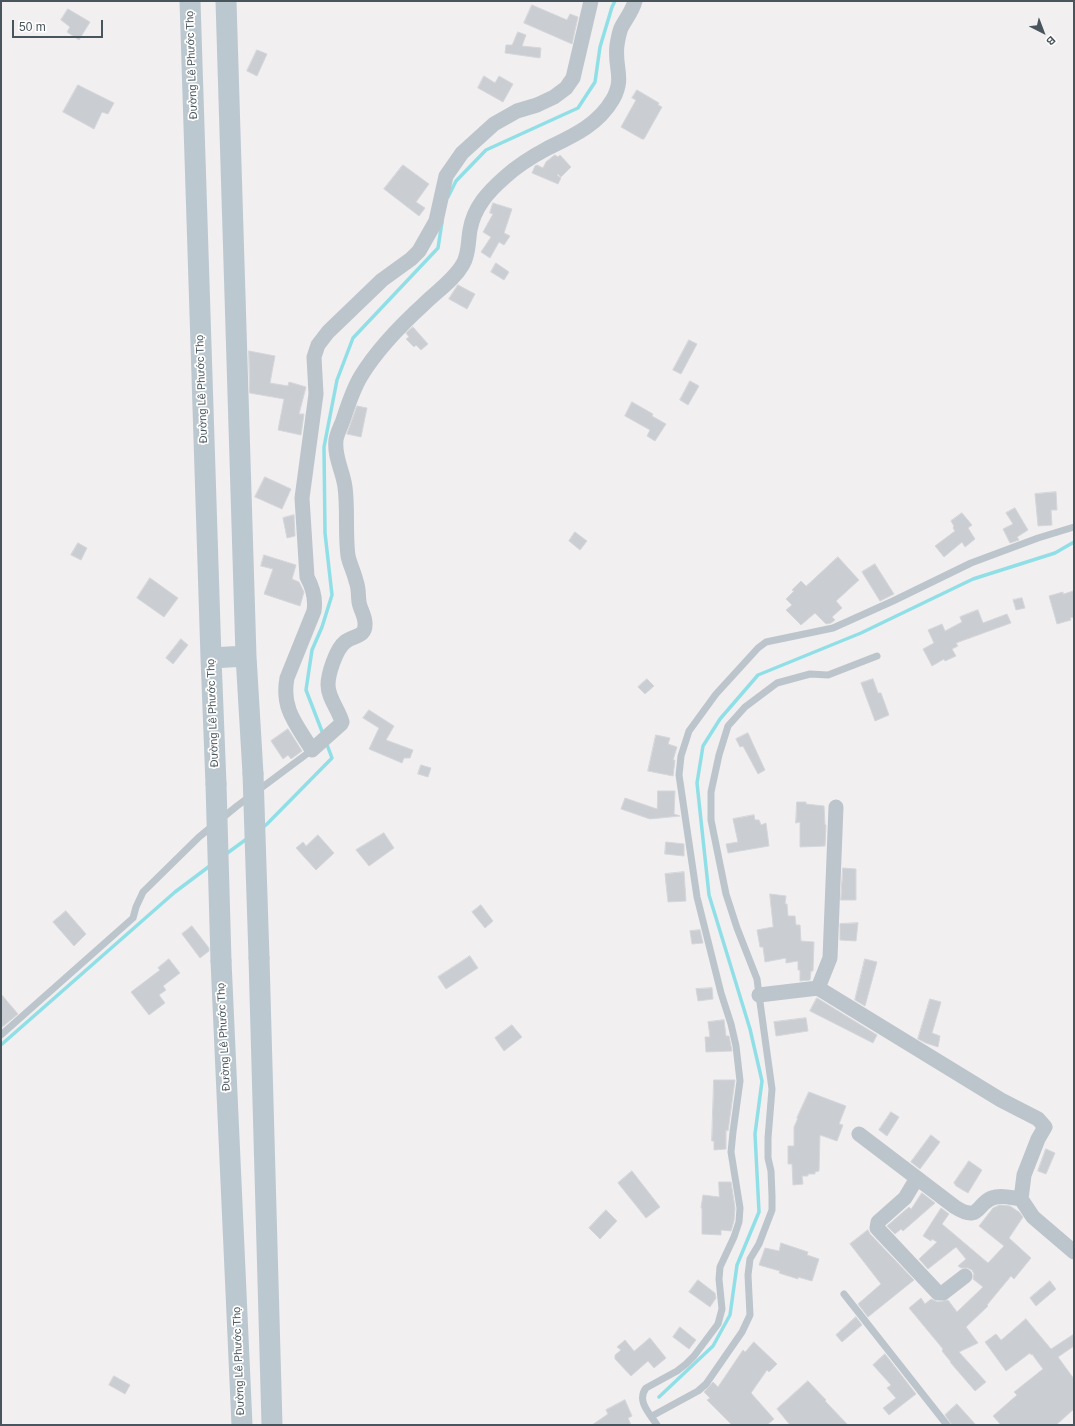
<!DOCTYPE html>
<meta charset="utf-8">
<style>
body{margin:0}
#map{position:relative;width:1075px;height:1426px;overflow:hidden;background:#f2eff0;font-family:Arial,sans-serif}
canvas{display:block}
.frame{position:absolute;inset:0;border:2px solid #48555c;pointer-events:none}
.north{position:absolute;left:1023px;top:12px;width:40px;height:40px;-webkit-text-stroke:3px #fff;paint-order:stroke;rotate:138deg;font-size:11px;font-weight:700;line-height:16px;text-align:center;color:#48555c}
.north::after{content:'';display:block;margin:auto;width:14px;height:18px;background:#48555c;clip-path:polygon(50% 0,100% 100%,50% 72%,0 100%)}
.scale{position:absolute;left:12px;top:20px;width:91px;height:18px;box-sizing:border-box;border:2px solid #48555c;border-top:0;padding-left:5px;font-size:12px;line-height:14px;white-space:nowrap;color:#48555c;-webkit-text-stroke:3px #fff;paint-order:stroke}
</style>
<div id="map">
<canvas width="1075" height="1426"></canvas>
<div class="frame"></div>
<div class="north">B</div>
<div class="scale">50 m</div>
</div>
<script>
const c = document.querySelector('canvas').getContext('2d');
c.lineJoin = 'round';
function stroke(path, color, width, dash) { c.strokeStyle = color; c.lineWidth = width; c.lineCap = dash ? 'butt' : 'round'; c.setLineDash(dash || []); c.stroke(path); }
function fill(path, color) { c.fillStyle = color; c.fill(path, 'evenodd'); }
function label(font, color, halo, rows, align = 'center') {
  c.font = font + ' Arial,sans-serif'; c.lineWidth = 3.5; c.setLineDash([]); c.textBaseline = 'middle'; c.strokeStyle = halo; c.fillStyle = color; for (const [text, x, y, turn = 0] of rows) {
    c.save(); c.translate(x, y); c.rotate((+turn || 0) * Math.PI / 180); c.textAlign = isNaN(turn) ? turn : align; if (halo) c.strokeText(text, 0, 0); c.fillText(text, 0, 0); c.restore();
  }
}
stroke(new Path2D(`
 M 448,197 L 456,181 L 486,150 L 578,108 L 595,82 L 600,47 L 612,7 L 615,1
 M 323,734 L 306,690 L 312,650 L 322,627 L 332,595 L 325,533 L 324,447 L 337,380 L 353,338 L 438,248 L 442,222
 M 261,829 L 267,824 L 332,758 L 326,742
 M 226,854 L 248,838
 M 1,1045 L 175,892 L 211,865
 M 659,1397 L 713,1346 L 730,1315 L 737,1265 L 759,1212 L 755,1134 L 762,1081 L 750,1029 L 709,895 L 697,783 L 703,746 L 720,719 L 758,675 L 861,633 L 973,579 L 1055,553 L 1074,542`), '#90dfe7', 3.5);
const building = new Path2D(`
 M 532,5 L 567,20 L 570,14 L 578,17 L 572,44 L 524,23 Z
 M 68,9 L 90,22 L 79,40 L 67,32 L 70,27 L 61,20 Z
 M 518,32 L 526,35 L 522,46 L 541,48 L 540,58 L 505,53 L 506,45 L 512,45 Z
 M 257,50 L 267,54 L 257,76 L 247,71 Z
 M 484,76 L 495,83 L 499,76 L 513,84 L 503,102 L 478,88 Z
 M 78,85 L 114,103 L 108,114 L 102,112 L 94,129 L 63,112 Z
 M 637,90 L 659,103 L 658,105 L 662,107 L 644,139 L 642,139 L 621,127 L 636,100 L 632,98 Z
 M 555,155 L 558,157 L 560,155 L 571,167 L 561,177 L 558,174 L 557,175 L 561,178 L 558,184 L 532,173 L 535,166 L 537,165 L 543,168 L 546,162 Z
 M 403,165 L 429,184 L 416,202 L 425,208 L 419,216 L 384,189 Z
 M 493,203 L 512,209 L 504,233 L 510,236 L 504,245 L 499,242 L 490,258 L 481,252 L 491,237 L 483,232 L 493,214 L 490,213 Z
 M 496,263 L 509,272 L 504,280 L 491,272 Z
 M 458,285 L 475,294 L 467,309 L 449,299 Z
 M 413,327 L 428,344 L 421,350 L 416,345 L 414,347 L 406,339 L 409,337 L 406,333 Z
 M 689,340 L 697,344 L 681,374 L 673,370 Z
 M 249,351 L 275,356 L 270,383 L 288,386 L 289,382 L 306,387 L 299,414 L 304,414 L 301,435 L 278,430 L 284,399 L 250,393 Z
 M 690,381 L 699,386 L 688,405 L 680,400 Z
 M 632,402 L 653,414 L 652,416 L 666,424 L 655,441 L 647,436 L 650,430 L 625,416 Z
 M 357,406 L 367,408 L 361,437 L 347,434 Z
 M 265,477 L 291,489 L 282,509 L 255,497 Z
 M 1056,492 L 1057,510 L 1051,510 L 1052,525 L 1038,526 L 1035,494 Z
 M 1015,508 L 1028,530 L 1017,537 L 1019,540 L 1010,543 L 1003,529 L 1013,524 L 1006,513 Z
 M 962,513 L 972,525 L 968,528 L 975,539 L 965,547 L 962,542 L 944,557 L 935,546 L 955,531 L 953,528 L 954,526 L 951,521 Z
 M 294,515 L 295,536 L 287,538 L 283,518 Z
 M 575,532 L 587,541 L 580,550 L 569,541 Z
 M 78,543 L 87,548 L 81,560 L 71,555 Z
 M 264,555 L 296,565 L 292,579 L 299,582 L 304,592 L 300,606 L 264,594 L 273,569 L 261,566 Z
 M 838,557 L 859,580 L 836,601 L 842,608 L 832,617 L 835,620 L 831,623 L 826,624 L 815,613 L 801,625 L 786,610 L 792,605 L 786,599 L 794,591 L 792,590 L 801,581 L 806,586 Z
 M 875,564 L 894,594 L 880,601 L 862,572 Z
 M 150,578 L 178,598 L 164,617 L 137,598 Z
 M 1074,591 L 1074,617 L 1070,618 L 1071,620 L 1057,624 L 1049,596 L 1063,592 L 1063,594 Z
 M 1022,598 L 1025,608 L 1016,610 L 1013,600 Z
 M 978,610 L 983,623 L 1007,614 L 1011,623 L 956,643 L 958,646 L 952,649 L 956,656 L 945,661 L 944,659 L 932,666 L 923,649 L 934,643 L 928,630 L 942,624 L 945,631 L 962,622 L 960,617 Z
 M 181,639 L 188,645 L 173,664 L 166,658 Z
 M 647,679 L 654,686 L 645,694 L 638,687 Z
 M 873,679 L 878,693 L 881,693 L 889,715 L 875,721 L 861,683 Z
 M 369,710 L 394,726 L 386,740 L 413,750 L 410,758 L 404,758 L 402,763 L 369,749 L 379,728 L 363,718 Z
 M 288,729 L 302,751 L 291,759 L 288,755 L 283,759 L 271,741 Z
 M 748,733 L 765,770 L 758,774 L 743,746 L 740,747 L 736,739 Z
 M 656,735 L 670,738 L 668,744 L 677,747 L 673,760 L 675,760 L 673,776 L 648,771 Z
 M 421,765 L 431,768 L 428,777 L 418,774 Z
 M 658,791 L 675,791 L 674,814 L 680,816 L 650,819 L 621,809 L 625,798 L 657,809 Z
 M 797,802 L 806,802 L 806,804 L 824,806 L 825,825 L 826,825 L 825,846 L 800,847 L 800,822 L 796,823 Z
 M 754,815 L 755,820 L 759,820 L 761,825 L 766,823 L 769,846 L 728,853 L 726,844 L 738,842 L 733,819 Z
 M 384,833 L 394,848 L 369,866 L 356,850 Z
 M 318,835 L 334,853 L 316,870 L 296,848 L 303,842 L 306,846 Z
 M 666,842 L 684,844 L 684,856 L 665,854 Z
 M 843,868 L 856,869 L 856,900 L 841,900 Z
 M 684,872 L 686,901 L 668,902 L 665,874 Z
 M 770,894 L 786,896 L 785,904 L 787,904 L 788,916 L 795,916 L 796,925 L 800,925 L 801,941 L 814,942 L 813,971 L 811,971 L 810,980 L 800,981 L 800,970 L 798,970 L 798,961 L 786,963 L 786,958 L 765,962 L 763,947 L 760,947 L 757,930 L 773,927 Z
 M 481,905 L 493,921 L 485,928 L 472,912 Z
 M 66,911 L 86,934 L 74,946 L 53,922 Z
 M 858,923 L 856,941 L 840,940 L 840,924 Z
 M 192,926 L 209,948 L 209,951 L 200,958 L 182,934 Z
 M 700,930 L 703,943 L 692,944 L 690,931 Z
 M 470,956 L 478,968 L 446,989 L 438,977 Z
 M 169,959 L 180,973 L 163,986 L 166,990 L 159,995 L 165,1003 L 149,1015 L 131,992 L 160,970 L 158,968 Z
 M 865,959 L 877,962 L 865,1006 L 855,1000 Z
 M 712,988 L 713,999 L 698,1001 L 696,989 Z
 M 1,994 L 18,1014 L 1,1028 Z
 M 817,998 L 877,1035 L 873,1043 L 810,1011 Z
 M 930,999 L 941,1002 L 932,1033 L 940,1036 L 938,1047 L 926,1043 L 918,1039 Z
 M 806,1018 L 808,1031 L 776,1036 L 774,1022 Z
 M 724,1020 L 726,1036 L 729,1036 L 732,1051 L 706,1052 L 705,1037 L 710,1037 L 708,1022 Z
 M 512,1025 L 522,1037 L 504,1051 L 495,1038 Z
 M 714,1080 L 735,1080 L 728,1131 L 726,1130 L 726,1149 L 714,1150 L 714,1141 L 712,1141 Z
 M 809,1092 L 846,1106 L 839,1124 L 843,1125 L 837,1141 L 820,1135 L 819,1171 L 815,1172 L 815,1174 L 808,1174 L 808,1176 L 802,1176 L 803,1184 L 793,1185 L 792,1164 L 788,1164 L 788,1146 L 794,1146 L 794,1127 L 798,1118 L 797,1118 Z
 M 891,1112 L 899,1117 L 887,1136 L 879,1130 Z
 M 931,1135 L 940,1142 L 920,1169 L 911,1162 Z
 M 1046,1149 L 1055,1153 L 1046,1174 L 1038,1171 Z
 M 969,1161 L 982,1170 L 968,1193 L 956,1186 L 954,1183 Z
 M 632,1171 L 660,1207 L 646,1218 L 618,1183 Z
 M 719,1182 L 731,1182 L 735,1208 L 734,1221 L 731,1231 L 721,1230 L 721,1235 L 702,1234 L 702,1208 L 701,1208 L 703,1195 L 719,1197 Z
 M 922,1193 L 935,1203 L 903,1231 L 901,1229 L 895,1234 L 887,1226 L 909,1207 L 911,1209 Z
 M 1000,1205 L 1010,1206 L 1019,1212 L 1023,1217 L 1009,1238 L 1031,1258 L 1014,1279 L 1011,1276 L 987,1305 L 988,1306 L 966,1327 L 978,1343 L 959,1352 L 986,1382 L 975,1391 L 950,1362 L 951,1362 L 942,1351 L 943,1349 L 909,1308 L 921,1298 L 925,1304 L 931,1299 L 938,1302 L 948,1300 L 957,1312 L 983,1287 L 973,1279 L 974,1274 L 972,1270 L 968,1268 L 961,1268 L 958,1266 L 966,1259 L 956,1247 L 928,1269 L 919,1259 L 937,1242 L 932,1239 L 931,1241 L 923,1236 L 941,1208 L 949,1214 L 942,1224 L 988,1263 L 1004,1246 L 979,1226 L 993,1208 Z
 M 606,1210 L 617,1221 L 600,1239 L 589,1228 Z
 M 868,1230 L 870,1234 L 914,1280 L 868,1317 L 858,1304 L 881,1284 L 850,1244 Z
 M 781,1243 L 808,1252 L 807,1255 L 819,1259 L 812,1281 L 798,1277 L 798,1279 L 779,1273 L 780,1271 L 759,1265 L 765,1248 L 779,1251 Z
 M 698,1280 L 715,1293 L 716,1298 L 710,1307 L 689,1292 Z
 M 1050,1281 L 1056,1289 L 1036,1306 L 1030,1298 Z
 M 856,1317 L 862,1325 L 842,1342 L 836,1335 Z
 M 1026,1319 L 1051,1349 L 1074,1334 L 1074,1346 L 1058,1357 L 1074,1379 L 1074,1409 L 1056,1425 L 1001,1425 L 993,1416 L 1017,1395 L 1014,1392 L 1043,1369 L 1032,1354 L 1031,1355 L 1030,1353 L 1006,1371 L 985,1342 L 996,1334 L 1001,1340 Z
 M 680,1327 L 696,1340 L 689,1349 L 673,1337 Z
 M 650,1338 L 666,1358 L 654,1368 L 648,1361 L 631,1376 L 615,1359 L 615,1355 L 621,1350 L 617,1347 L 625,1340 L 634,1351 Z
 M 754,1342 L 777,1364 L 769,1372 L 767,1370 L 751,1393 L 774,1419 L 767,1425 L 732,1425 L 707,1400 L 710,1398 L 704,1392 L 713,1382 L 718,1387 L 743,1350 L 745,1352 Z
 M 885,1354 L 916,1394 L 889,1415 L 883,1408 L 896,1398 L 887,1388 L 891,1385 L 873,1365 Z
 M 114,1376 L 130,1385 L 125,1394 L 109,1385 Z
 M 808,1381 L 826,1400 L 825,1401 L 848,1425 L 790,1425 L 777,1409 Z
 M 625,1400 L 632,1416 L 628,1418 L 631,1425 L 592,1425 L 608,1414 L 606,1410 Z
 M 957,1404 L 976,1425 L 952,1425 L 945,1415 Z`);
fill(building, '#cacdd2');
stroke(building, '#d4d6da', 1);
stroke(new Path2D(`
 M 1,1035 L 133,918 L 136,907 L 143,892 L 199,837 L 237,806 L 312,750
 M 844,1294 L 947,1425
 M 652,1416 L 698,1391 L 706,1384 L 742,1332 L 750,1315 L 748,1275 L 750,1259 L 759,1244 L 772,1210 L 772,1196 L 771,1171 L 768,1158 L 768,1138 L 772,1089 L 759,995 L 757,979 L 737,928 L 726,894 L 711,820 L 711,792 L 719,755 L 728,726 L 745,707 L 777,683 L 810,674 L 828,675 L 877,656
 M 657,1425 C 650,1414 636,1401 646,1388 L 677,1371 L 686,1364 L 694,1356 L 718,1324 L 722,1309 L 719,1279 L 720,1267 L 734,1237 L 739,1222 L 740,1208 L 731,1152 L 733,1132 L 740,1081 L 736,1046 L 731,1024 L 721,993 L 697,897 L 679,775 L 681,756 L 689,731 L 716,694 L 758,648 L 766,642 L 833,628 L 893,601 L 971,563 L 1038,538 L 1074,527`), '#bcc5cb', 7);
stroke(new Path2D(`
 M 591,1 L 573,78 L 566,88 L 554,97 L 537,105 L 517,111 L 494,124 L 462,153 L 446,176 L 436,221 L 419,251 L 411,259 L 382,280 L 328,332 L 318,345 L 314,357 L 316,394 L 302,498 L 307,577 C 313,588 316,598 314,611 L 287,678 C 281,709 297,725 312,750 L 341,724 L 342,722 C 339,710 328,698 328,685 C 328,674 336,649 345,642 C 353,635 366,638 365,623 C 365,616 360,609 359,602 C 358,595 359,588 356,581 C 354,572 350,565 348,556 C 345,533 348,510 345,487 C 343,471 334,457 336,440 C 337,433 341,426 343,420 C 348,405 353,389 361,376 C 378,348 401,325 424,304 C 437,291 454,280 463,264 C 469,254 468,241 470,230 C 474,207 488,192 505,177 C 517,166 533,156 548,148 C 573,136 598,125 613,99 C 625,77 614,68 617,45 C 618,39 619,33 621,28 C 626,18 632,12 635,1
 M 836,807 L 830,958 L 818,988 L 1001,1100 L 1038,1119 L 1045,1127 L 1038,1139 L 1024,1175 L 1021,1199 L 1033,1217 L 1074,1252
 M 759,995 L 818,988
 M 859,1134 L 955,1207 C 982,1224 976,1200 996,1197 C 1003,1195 1013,1198 1021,1199
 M 917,1178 L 905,1198 L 878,1222 L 877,1228 L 938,1293 L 943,1293 L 965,1276`), '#bcc5cb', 15);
stroke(new Path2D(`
 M 190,1 L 211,658 L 216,784
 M 226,1 L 246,656 L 253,774
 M 211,658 L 246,656
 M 259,958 L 272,1425
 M 221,961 L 242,1425`), '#bcc8d0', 21);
stroke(new Path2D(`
 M 253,774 L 259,958
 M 216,784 L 221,961`), '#bcc8d0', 21);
label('11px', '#48555c', '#fff', [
 ["Đường Lê Phước Thọ",192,65,-92],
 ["Đường Lê Phước Thọ",202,389,-92],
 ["Đường Lê Phước Thọ",213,713,-92],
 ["Đường Lê Phước Thọ",224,1037,-93],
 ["Đường Lê Phước Thọ",239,1361,-92]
]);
</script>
